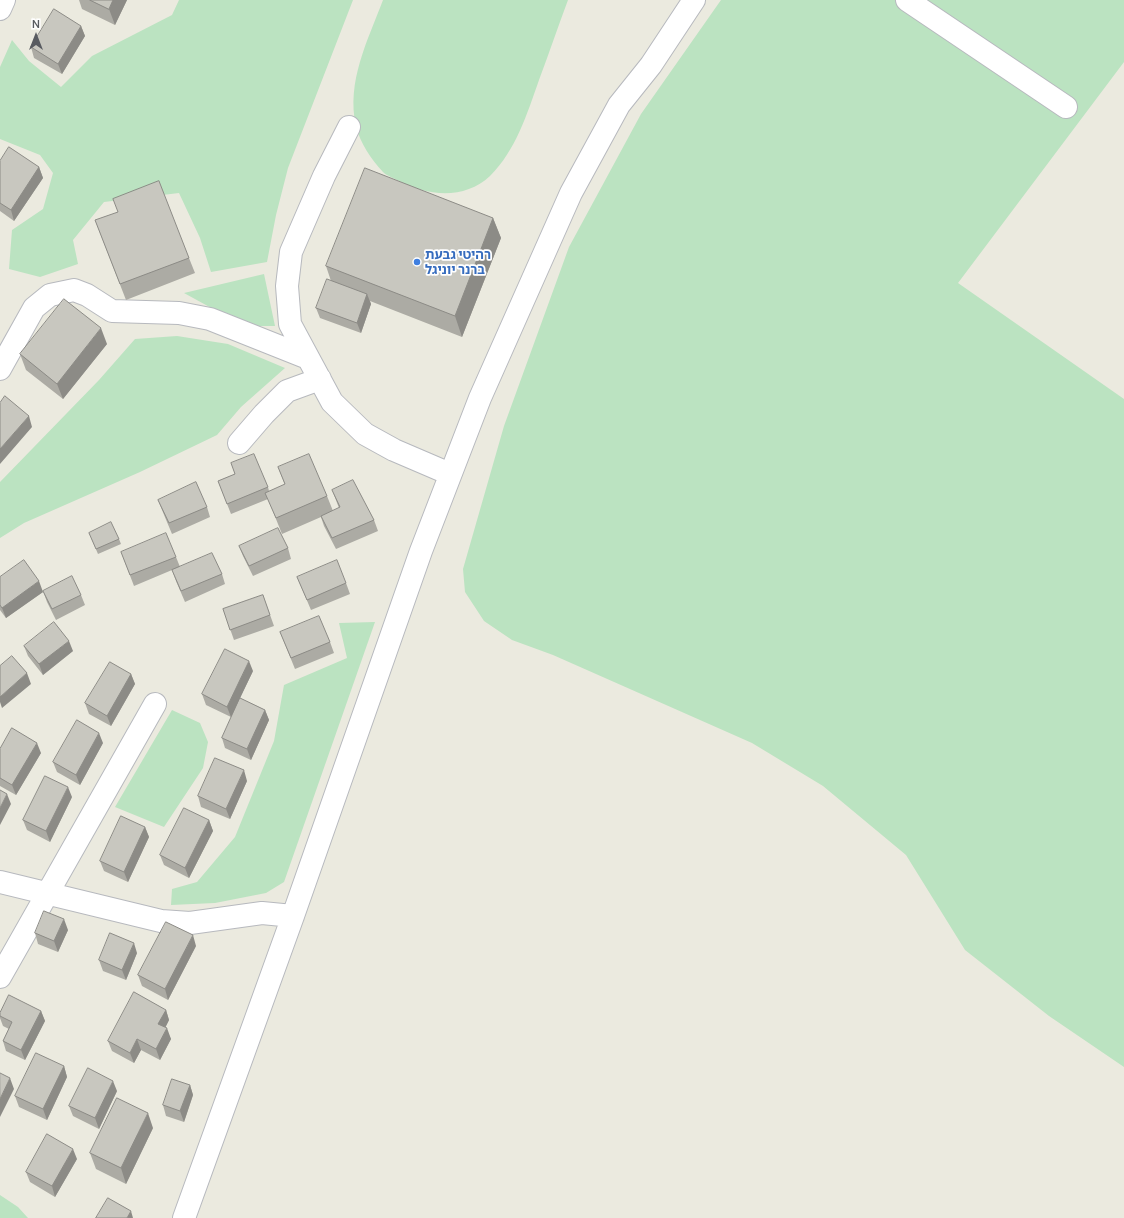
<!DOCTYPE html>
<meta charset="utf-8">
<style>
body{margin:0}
#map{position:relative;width:1124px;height:1218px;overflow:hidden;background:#ebeadf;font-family:Manrope,sans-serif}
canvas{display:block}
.north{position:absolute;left:16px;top:16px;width:40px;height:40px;-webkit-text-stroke:3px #fff;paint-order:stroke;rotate:0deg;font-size:11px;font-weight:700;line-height:16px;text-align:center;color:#585b60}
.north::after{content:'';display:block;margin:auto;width:14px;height:18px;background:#585b60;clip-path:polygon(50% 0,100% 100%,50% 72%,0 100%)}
</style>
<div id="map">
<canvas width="1124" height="1218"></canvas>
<div class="north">N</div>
</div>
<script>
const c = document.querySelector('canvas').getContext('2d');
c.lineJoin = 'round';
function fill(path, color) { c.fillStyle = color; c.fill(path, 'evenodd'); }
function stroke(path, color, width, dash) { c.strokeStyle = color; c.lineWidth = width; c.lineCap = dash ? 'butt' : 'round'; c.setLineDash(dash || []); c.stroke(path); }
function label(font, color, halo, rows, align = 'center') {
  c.font = font + ' Manrope,"Noto Sans Hebrew",sans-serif'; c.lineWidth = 3.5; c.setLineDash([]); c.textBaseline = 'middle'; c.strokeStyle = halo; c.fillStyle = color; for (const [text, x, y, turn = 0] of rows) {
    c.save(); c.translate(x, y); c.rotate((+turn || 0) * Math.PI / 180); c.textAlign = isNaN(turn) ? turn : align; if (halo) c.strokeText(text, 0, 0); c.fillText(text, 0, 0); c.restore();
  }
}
fill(new Path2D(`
 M 179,0 L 353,0 L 288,168 L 276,215 L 267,262 L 211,272 L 200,238 L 179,193 L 104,202 L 73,240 L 78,264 L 40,277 L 9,269 L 12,230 L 43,209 L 53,173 L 40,155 L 0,139 L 0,67 L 12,40 L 29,61 L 61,87 L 92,56 L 172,15 Z
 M 383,0 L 568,0 C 558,27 549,53 539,80 C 527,114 516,150 490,176 C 465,200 427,196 399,181 C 394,178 387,176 383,172 C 371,159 360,143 356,126 C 346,82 368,40 383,0 Z
 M 721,0 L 1124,0 L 1124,62 L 958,283 L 1124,399 L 1124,1067 L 1049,1016 L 965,950 L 906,855 L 823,786 L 752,743 L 553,655 L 512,640 L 484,621 L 465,592 L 463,569 L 504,426 L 569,247 L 641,114 Z
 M 264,274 L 275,326 L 254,326 L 215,310 L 184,293 Z
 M 177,336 L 228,344 L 285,368 L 241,407 L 217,435 L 140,472 L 24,523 L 0,538 L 0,482 L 99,380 L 135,339 Z
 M 375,622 L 284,882 L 266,893 L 215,903 L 171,905 L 172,889 L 197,882 L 235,837 L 274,741 L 284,685 L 347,658 L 339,623 Z
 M 172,710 L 200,723 L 208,742 L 203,768 L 164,827 L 115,807 Z
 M 0,1195 L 18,1207 L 28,1218 L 0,1218 Z`), '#bbe3c1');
const minor = new Path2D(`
 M 907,0 L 1066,107
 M 0,9 L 4,0
 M 349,127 L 324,176 L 291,252 L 287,286 L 290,324 L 332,402 L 365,434 L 394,450 L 450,474
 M 0,369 L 34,308 L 50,295 L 74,290 L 87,295 L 112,311 L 179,313 L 210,319 L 308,358
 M 239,443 L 264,414 L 287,391 L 320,379
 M 0,882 L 161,921 L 190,923 L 262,913 L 293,916
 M 0,977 L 155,704
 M 184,1218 L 293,916 L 421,551 L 480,398 L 571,193 L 619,105 L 651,65 L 694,0`);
stroke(minor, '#b7b9be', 24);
stroke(minor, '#fff', 22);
fill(new Path2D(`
 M 79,0 L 127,0 L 115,25 L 82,9 Z
 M 81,26 L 85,36 L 62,74 L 34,58 L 31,47 Z
 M 0,161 L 39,167 L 43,178 L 14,221 L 0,211 Z
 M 493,218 L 501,238 L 462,337 L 370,301 L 371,304 L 361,333 L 320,318 L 316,308 L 331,281 L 326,266 Z
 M 95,220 L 189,258 L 195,273 L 126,300 Z
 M 107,344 L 63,399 L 26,370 L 20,354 Z
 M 231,463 L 268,487 L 269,491 L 285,485 L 278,467 L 327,496 L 333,511 L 339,508 L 332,490 L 374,520 L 378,531 L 336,549 L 324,526 L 321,517 L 282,534 L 268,499 L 231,514 L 218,481 L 235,474 Z
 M 158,500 L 207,507 L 210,517 L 172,534 L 162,510 Z
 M 89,533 L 119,539 L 121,544 L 98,554 Z
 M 239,546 L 288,548 L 291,559 L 253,576 L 243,556 Z
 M 121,552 L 176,557 L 180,567 L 222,574 L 225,584 L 185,602 L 176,581 L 172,570 L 134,586 Z
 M 0,577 L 43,592 L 6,618 L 0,610 Z
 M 297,577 L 346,583 L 350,594 L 311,610 Z
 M 43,591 L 81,595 L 85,605 L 56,620 L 47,602 Z
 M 263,595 L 274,626 L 234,640 L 223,609 Z
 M 280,632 L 330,642 L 334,653 L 295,669 Z
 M 24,646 L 73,651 L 43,675 L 28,656 Z
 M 253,671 L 240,698 L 265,710 L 269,720 L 251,760 L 225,748 L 222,738 L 238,703 L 231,717 L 206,705 L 202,694 Z
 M 131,674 L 135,684 L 111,726 L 89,714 L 85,703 Z
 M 103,743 L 80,785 L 57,772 L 53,762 Z
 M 0,749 L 41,753 L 16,795 L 0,786 Z
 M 247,781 L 230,819 L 201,807 L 198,796 Z
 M 72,797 L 50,842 L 27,830 L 23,820 Z
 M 209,820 L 213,831 L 189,878 L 164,865 L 160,855 Z
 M 145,827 L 149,837 L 128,882 L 104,871 L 100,861 Z
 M 68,930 L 58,952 L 38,944 L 35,933 Z
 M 196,946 L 168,1000 L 142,986 L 138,975 Z
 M 137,953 L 126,980 L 103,971 L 99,960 Z
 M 166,1010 L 169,1020 L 165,1028 L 171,1039 L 160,1060 L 141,1050 L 134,1063 L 112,1051 L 108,1041 Z
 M 41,1011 L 45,1021 L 25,1060 L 6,1051 L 3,1041 L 9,1029 L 3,1026 L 0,1018 L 0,1016 Z
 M 64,1066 L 67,1077 L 47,1120 L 19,1107 L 15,1096 Z
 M 190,1085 L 193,1095 L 184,1122 L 166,1116 L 163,1105 Z
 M 117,1091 L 99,1129 L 73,1116 L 69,1106 Z
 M 153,1128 L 126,1184 L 96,1169 L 90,1153 Z
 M 77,1159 L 55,1197 L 30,1182 L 26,1172 Z`), '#acaba4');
fill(new Path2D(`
 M 113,0 L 127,0 L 115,25 L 109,9 Z
 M 81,26 L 85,36 L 62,74 L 58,64 Z
 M 39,167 L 43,178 L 14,221 L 11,210 Z
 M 493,218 L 501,238 L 462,337 L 455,316 Z
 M 367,294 L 371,304 L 361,333 L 357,323 Z
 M 101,328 L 107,344 L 63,399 L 57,384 Z
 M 29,416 L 32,427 L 0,464 L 0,449 Z
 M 39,581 L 43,592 L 6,618 L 2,608 Z
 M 69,641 L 73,651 L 43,675 L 39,664 Z
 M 249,661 L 253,671 L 231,717 L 227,707 Z
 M 27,673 L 31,684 L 2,708 L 0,702 L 0,697 Z
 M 131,674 L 135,684 L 111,726 L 107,716 Z
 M 265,710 L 269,720 L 251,760 L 247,749 Z
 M 99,733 L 103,743 L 80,785 L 76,775 Z
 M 37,743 L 41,753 L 16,795 L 12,785 Z
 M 244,770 L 247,781 L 230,819 L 226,809 Z
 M 68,787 L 72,797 L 50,842 L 46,831 Z
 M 7,794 L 11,804 L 0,825 L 0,808 Z
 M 209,820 L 213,831 L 189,878 L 185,868 Z
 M 145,827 L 149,837 L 128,882 L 124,872 Z
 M 64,919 L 68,930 L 58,952 L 54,941 Z
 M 193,935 L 196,946 L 168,1000 L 165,989 Z
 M 134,943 L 137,953 L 126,980 L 122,970 Z
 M 166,1010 L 169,1020 L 162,1034 L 158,1024 Z
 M 41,1011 L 45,1021 L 25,1060 L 21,1050 Z
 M 167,1028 L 171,1039 L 160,1060 L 156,1049 Z
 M 137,1039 L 141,1050 L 134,1063 L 130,1053 Z
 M 64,1066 L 67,1077 L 47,1120 L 43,1109 Z
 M 10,1078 L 14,1089 L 0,1117 L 0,1099 Z
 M 113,1081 L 117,1091 L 99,1129 L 95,1118 Z
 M 190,1085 L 193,1095 L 184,1122 L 180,1111 Z
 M 148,1113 L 153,1128 L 126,1184 L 121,1168 Z
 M 73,1149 L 77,1159 L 55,1197 L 52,1186 Z
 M 131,1211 L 133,1218 L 127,1218 Z`), '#8c8b86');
const building = new Path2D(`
 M 90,0 L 113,0 L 109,9 Z
 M 54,9 L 81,26 L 58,64 L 31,47 Z
 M 9,147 L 39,167 L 11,210 L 0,203 L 0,161 Z
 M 365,168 L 493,218 L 455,316 L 326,266 Z
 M 159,181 L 189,258 L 120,284 L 95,220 L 118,212 L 113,199 Z
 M 327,279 L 367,294 L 357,323 L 316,308 Z
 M 64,299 L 101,328 L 57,384 L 20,354 Z
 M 5,396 L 29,416 L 0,449 L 0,403 Z
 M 254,454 L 268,487 L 227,504 L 218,481 L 235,474 L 231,463 Z
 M 309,454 L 327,496 L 276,518 L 265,493 L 285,484 L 278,467 Z
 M 353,480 L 374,520 L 332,538 L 321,516 L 340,507 L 332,490 Z
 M 196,482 L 207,507 L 169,523 L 158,500 Z
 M 111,522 L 119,539 L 96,549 L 89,533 Z
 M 278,528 L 288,548 L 249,566 L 239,546 Z
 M 166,533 L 176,557 L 130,575 L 121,552 Z
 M 212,553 L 222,574 L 181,591 L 172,570 Z
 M 24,560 L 39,581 L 2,608 L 0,605 L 0,577 Z
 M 337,560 L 346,583 L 307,600 L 297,577 Z
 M 72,576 L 81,595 L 52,609 L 43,591 Z
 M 263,595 L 270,615 L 230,630 L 223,609 Z
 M 319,616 L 330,642 L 291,658 L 280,632 Z
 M 54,622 L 69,641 L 39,664 L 24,646 Z
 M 225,649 L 249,661 L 227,707 L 202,694 Z
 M 12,656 L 27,673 L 0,697 L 0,666 Z
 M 110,662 L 131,674 L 107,716 L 85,703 Z
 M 240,698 L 265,710 L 247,749 L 222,738 Z
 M 77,720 L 99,733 L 76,775 L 53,762 Z
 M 12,728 L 37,743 L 12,785 L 0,778 L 0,749 Z
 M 215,758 L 244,770 L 226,809 L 198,796 Z
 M 45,776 L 68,787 L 46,831 L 23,820 Z
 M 0,790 L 7,794 L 0,808 Z
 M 184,808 L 209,820 L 185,868 L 160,855 Z
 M 121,816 L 145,827 L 124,872 L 100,861 Z
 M 44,911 L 64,919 L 54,941 L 35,933 Z
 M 166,922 L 193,935 L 165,989 L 138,975 Z
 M 110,933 L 134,943 L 122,970 L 99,960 Z
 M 134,992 L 166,1010 L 158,1024 L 167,1028 L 156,1049 L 137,1039 L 130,1053 L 108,1041 Z
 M 9,995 L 41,1011 L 21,1050 L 3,1041 L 12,1022 L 0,1016 L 0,1013 Z
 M 36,1053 L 64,1066 L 43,1109 L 15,1096 Z
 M 88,1068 L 113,1081 L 95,1118 L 69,1106 Z
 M 0,1073 L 10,1078 L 0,1099 Z
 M 172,1079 L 190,1085 L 180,1111 L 163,1105 Z
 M 117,1098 L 148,1113 L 121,1168 L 90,1153 Z
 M 47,1134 L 73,1149 L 52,1186 L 26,1172 Z
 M 108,1198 L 131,1211 L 127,1218 L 96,1218 Z`);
fill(building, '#c8c7bf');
stroke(building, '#8c8b86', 1);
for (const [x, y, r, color] of [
 [417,262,4,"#3f7fe0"]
]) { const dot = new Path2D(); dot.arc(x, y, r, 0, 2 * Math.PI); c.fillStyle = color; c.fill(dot); stroke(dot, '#fff', 1.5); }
label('bold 13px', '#366cbe', '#fff', [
 ["רהיטי גבעת",425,255],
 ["ברנר יוניגל",425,270]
], 'left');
</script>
